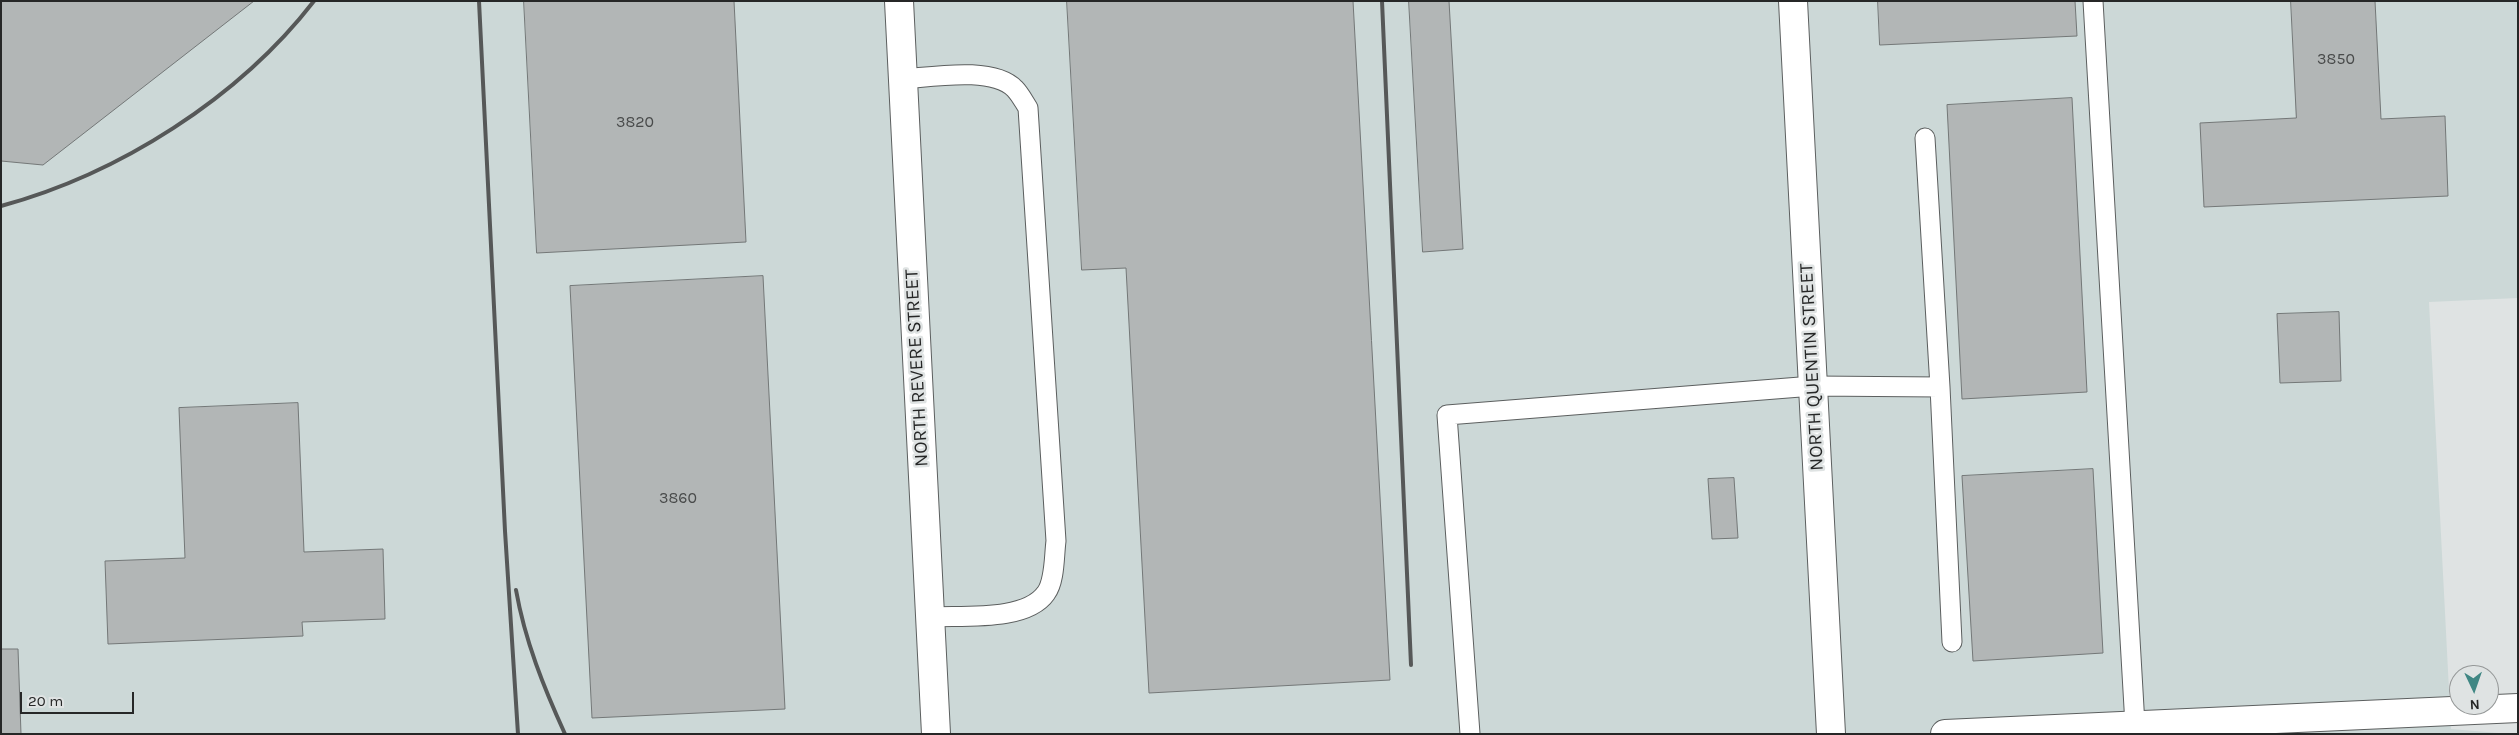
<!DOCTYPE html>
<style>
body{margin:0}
#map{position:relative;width:2519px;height:735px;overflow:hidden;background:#dfe3e3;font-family:Karla,sans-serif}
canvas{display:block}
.frame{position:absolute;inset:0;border:2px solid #262727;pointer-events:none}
.north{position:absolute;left:2449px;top:665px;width:50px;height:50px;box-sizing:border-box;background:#dfe3e3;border:1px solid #959898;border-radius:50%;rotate:177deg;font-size:14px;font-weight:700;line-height:20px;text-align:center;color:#262727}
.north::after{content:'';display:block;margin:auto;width:18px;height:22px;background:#408784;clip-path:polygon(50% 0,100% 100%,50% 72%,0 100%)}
.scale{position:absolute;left:20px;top:692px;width:114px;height:22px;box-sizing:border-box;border:2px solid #262727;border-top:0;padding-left:6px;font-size:15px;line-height:18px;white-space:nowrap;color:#262727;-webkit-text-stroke:4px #dfe3e3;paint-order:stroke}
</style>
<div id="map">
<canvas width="2519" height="735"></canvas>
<div class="frame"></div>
<div class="north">N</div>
<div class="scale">20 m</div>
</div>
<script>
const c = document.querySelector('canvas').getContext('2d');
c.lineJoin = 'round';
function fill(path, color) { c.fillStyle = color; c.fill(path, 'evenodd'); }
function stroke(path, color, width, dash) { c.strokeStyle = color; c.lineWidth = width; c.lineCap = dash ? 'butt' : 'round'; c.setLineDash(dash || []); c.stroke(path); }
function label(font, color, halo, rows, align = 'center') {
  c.font = font + ' Karla,sans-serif'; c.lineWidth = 5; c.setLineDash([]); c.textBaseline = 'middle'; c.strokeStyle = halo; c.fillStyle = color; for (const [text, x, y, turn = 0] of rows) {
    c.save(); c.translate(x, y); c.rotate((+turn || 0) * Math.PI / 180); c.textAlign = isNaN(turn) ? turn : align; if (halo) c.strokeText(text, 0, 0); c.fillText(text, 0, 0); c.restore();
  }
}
fill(new Path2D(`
 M 1,1 L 2518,1 L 2518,298 L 2429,302 L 2451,729 L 2510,734 L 1,734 Z`), '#ccd8d7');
const building = new Path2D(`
 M 1,1 L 254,1 L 43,165 L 1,161 Z
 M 524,1 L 734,1 L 746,242 L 537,253 Z
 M 1067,1 L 1353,1 L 1390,680 L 1149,693 L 1126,268 L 1082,270 Z
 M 1409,1 L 1449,1 L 1463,249 L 1423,252 Z
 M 1878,1 L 2075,1 L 2077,36 L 1880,45 Z
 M 2291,1 L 2375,1 L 2381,119 L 2445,116 L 2448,196 L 2204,207 L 2200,123 L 2296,118 Z
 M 2072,98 L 2087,392 L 1962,399 L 1947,105 Z
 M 763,276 L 785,709 L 592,718 L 570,286 Z
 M 2339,312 L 2341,381 L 2280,383 L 2277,314 Z
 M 298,403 L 304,552 L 383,549 L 385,619 L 302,622 L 303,636 L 108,644 L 105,561 L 185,558 L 179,408 Z
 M 2093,469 L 2103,653 L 1973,661 L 1962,476 Z
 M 1734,478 L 1738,538 L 1712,539 L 1708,479 Z
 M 1,649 L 18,649 L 21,734 L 1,734 Z`);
fill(building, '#b2b6b6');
stroke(building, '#747878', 1);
const service = new Path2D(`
 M 2093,1 L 2135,725
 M 903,79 C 932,77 993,66 1015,89 C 1020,94 1024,102 1028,108 L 1056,541 C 1054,556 1055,581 1046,593 C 1026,622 962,615 930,617
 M 1925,138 L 1940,387
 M 1470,734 L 1447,415 L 1813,386 L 1940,387 L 1952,642`);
const minor = new Path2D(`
 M 899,1 L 936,734
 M 1793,1 L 1831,734
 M 1945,734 L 2518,708`);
stroke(service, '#5c5f5f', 21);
stroke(minor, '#5c5f5f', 30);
stroke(service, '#fff', 19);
stroke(minor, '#fff', 28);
stroke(new Path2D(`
 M 479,1 L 505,531 L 518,734
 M 1382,1 L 1411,665
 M 1,206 C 119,174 239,98 314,1
 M 516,590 C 525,641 544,688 565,734`), '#565858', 4);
label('16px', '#494b4b', null, [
 ["3850",2336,59],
 ["3820",635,122],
 ["3860",678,498]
]);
label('19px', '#262727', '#dfe3e3', [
 ["NORTH QUENTIN STREET",1812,367,-93],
 ["NORTH REVERE STREET",917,368,-93]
]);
</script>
